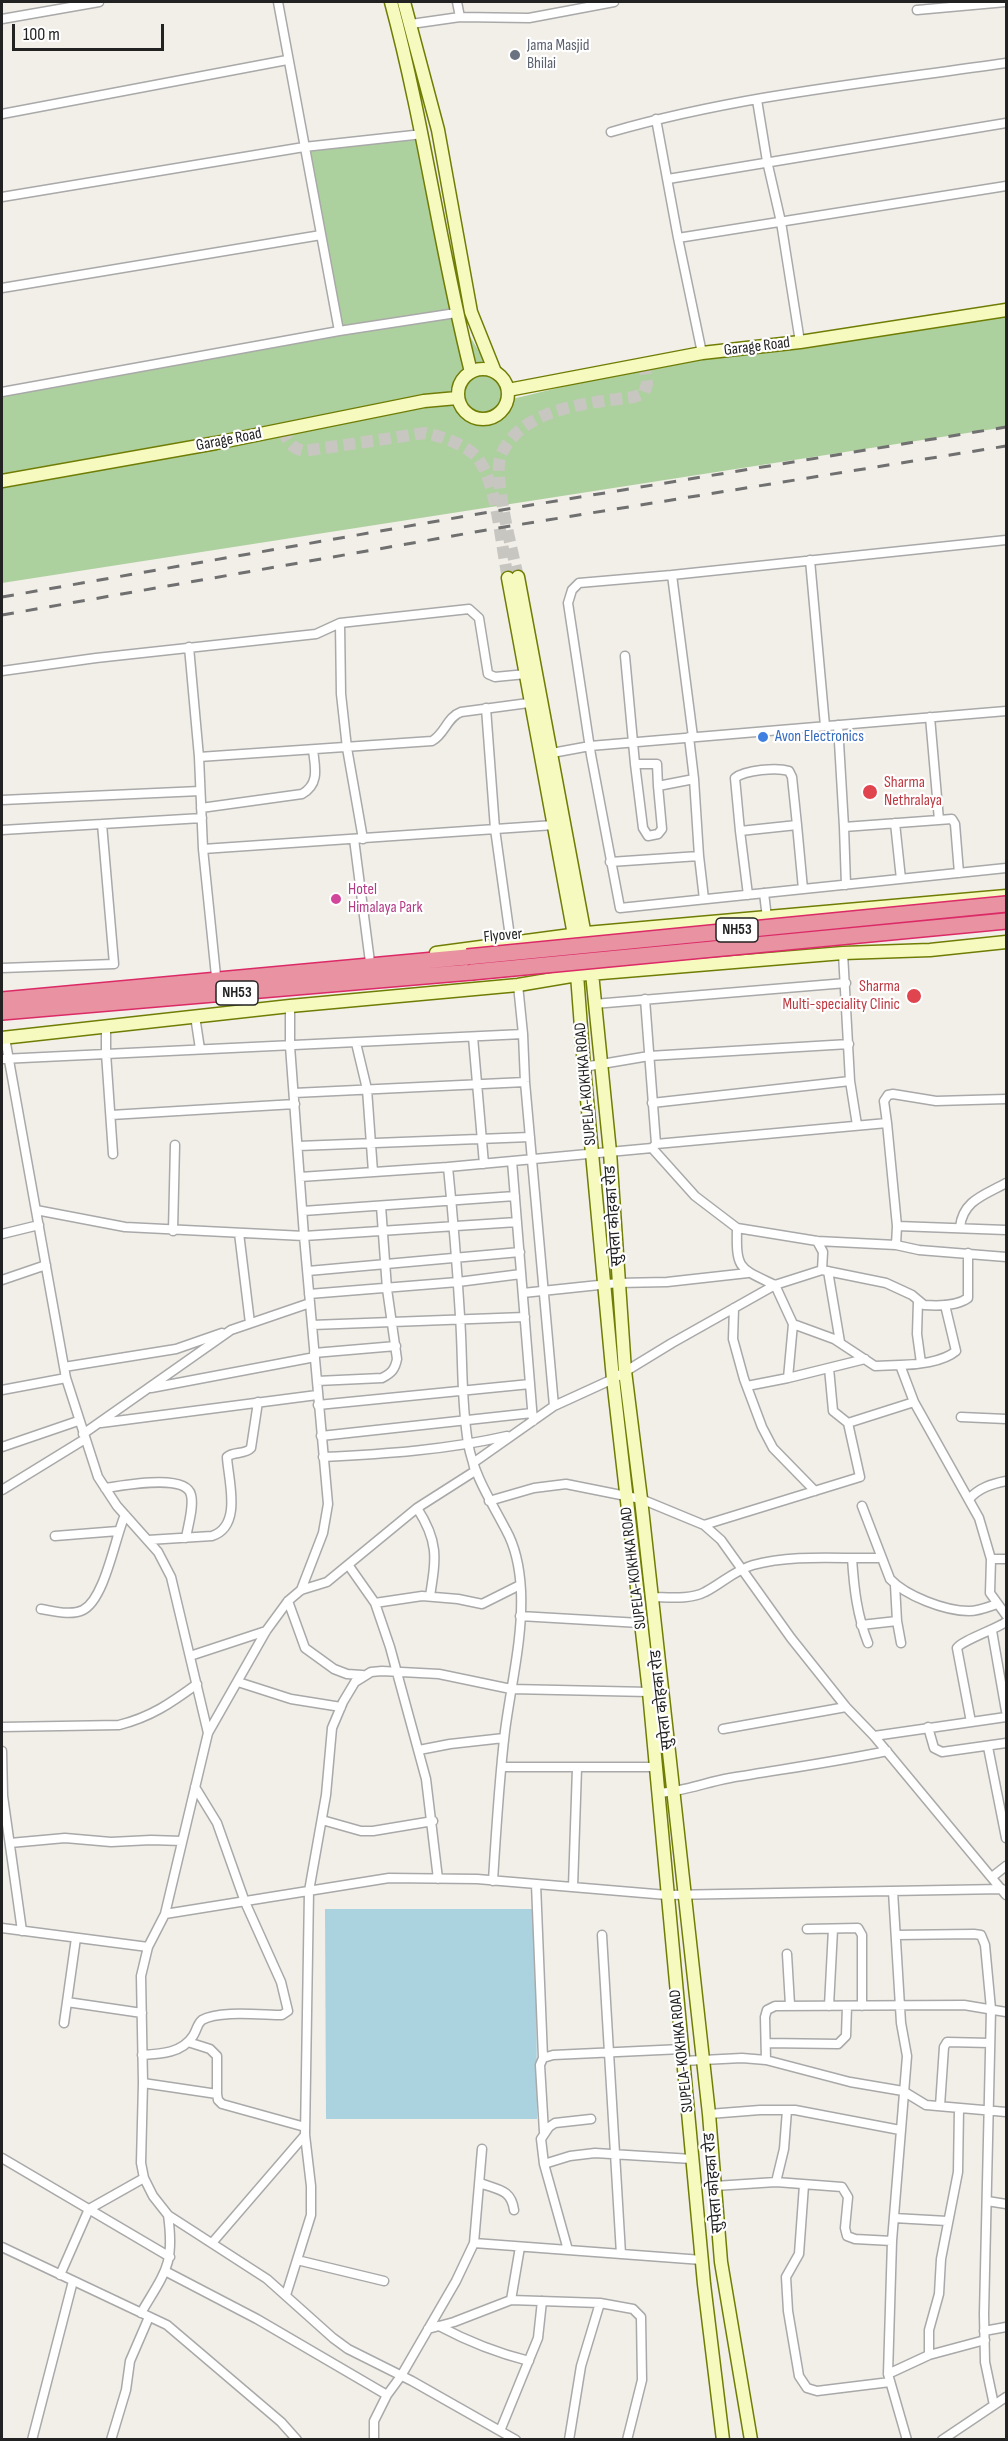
<!DOCTYPE html>
<meta charset="utf-8">
<style>
body{margin:0}
#map{position:relative;width:1008px;height:2441px;overflow:hidden;background:#f2efe9;font-family:"Sofia Sans Condensed",sans-serif}
canvas{display:block}
.frame{position:absolute;inset:0;border:3px solid #222;pointer-events:none}
.scale{position:absolute;left:12px;top:24px;width:152px;height:27px;box-sizing:border-box;border:3px solid #222;border-top:0;padding-left:8px;font-size:18px;line-height:21px;white-space:nowrap;color:#222;-webkit-text-stroke:4px #fff;paint-order:stroke}
</style>
<div id="map">
<canvas width="1008" height="2441"></canvas>
<div class="frame"></div>
<div class="scale">100 m</div>
</div>
<script>
const c = document.querySelector('canvas').getContext('2d');
c.lineJoin = 'round';
function fill(path, color) { c.fillStyle = color; c.fill(path, 'evenodd'); }
function stroke(path, color, width, dash) { c.strokeStyle = color; c.lineWidth = width; c.lineCap = dash ? 'butt' : 'round'; c.setLineDash(dash || []); c.stroke(path); }
function label(font, color, halo, rows, align = 'center') {
  c.font = font + ' "Sofia Sans Condensed","Noto Sans Devanagari",sans-serif'; c.lineWidth = 4.5; c.setLineDash([]); c.textBaseline = 'middle'; c.strokeStyle = halo; c.fillStyle = color; for (const [text, x, y, turn = 0] of rows) {
    c.save(); c.translate(x, y); c.rotate((+turn || 0) * Math.PI / 180); c.textAlign = isNaN(turn) ? turn : align; if (halo) c.strokeText(text, 0, 0); c.fillText(text, 0, 0); c.restore();
  }
}
fill(new Path2D(`
 M 423,134 L 456,313 L 508,400 L 702,353 L 1006,310 L 1006,427 L 2,583 L 2,392 L 339,331 L 304,147 Z`), '#add19e');
fill(new Path2D(`
 M 325,1909 L 536,1909 L 537,2119 L 326,2119 Z`), '#aad3df');
stroke(new Path2D(`
 M 283,429 C 288,442 291,448 304,451 L 425,433 C 441,436 470,446 479,460 C 497,485 501,546 508,578
 M 518,577 C 513,554 492,473 501,455 C 522,407 589,403 634,397 L 644,393 L 647,384 L 644,363`), '#c8c6c1', 12, [12, 6]);
const street = new Path2D(`
 M 278,2 L 339,331
 M 457,2 L 460,17
 M 917,10 L 1006,2
 M 2,19 L 99,2
 M 411,24 L 460,17 L 529,18 L 614,2
 M 757,100 L 767,161 L 781,222 L 800,342
 M 2,114 L 287,60
 M 656,119 L 678,238 L 1006,186
 M 611,132 C 739,95 875,82 1006,63
 M 668,179 L 1006,123
 M 2,197 L 304,147 L 423,134
 M 678,238 L 702,353
 M 2,288 L 321,235
 M 2,392 L 339,331 L 456,313
 M 1006,540 L 672,575 L 579,583 L 572,590 L 568,603 L 591,755 L 620,908 L 1006,868
 M 810,560 L 825,726
 M 672,575 L 693,737
 M 340,623 L 341,694 L 347,748 L 363,839
 M 189,647 L 199,757 L 203,849
 M 2,671 L 96,658 L 316,634 L 340,623 L 469,609 L 479,618 L 488,674 L 495,677 L 526,674
 M 486,708 L 495,829 L 511,944
 M 930,717 L 939,820
 M 838,725 L 844,827 L 952,819 L 955,824 L 959,873
 M 689,737 L 694,779
 M 552,753 L 590,746 L 1006,711
 M 199,757 L 432,741 C 445,734 447,717 461,712 L 536,702
 M 635,764 L 643,828 L 648,836 L 658,834 L 662,829 L 658,786
 M 2,800 L 200,791
 M 201,808 L 302,794 C 320,784 315,767 313,750
 M 895,823 L 901,879
 M 844,827 L 846,885
 M 2,830 L 202,818
 M 740,831 L 735,778 C 745,770 777,767 789,771 L 792,777 L 797,825
 M 354,839 L 370,962
 M 699,856 L 704,899
 M 610,862 L 699,856 L 694,779 L 658,786 L 657,764 L 635,764 L 625,656
 M 764,893 L 767,918
 M 748,895 L 740,831 L 797,825 L 803,889
 M 843,953 L 850,1081 L 857,1125
 M 2,968 L 114,964 L 102,824
 M 216,976 L 203,849 L 554,825
 M 645,999 L 656,1144 L 653,1147
 M 594,1004 L 846,983
 M 290,1006 L 290,1046 L 304,1236 L 328,1504 L 323,1533 L 301,1590
 M 195,1016 L 200,1049
 M 106,1026 L 106,1053 L 113,1154
 M 523,1034 L 525,1082 L 554,1406
 M 473,1037 L 484,1164
 M 5,1038 L 66,1378 L 98,1477 L 117,1506 L 158,1552 L 171,1577 L 208,1733
 M 356,1043 L 367,1089 L 373,1172
 M 2,1059 L 523,1034 L 518,985
 M 584,1067 L 649,1056 L 849,1044
 M 294,1093 L 525,1082
 M 652,1103 L 850,1081
 M 111,1115 L 295,1104
 M 887,1123 L 884,1101 L 888,1095 L 893,1094 L 936,1101 L 1006,1099
 M 656,1144 L 887,1123 L 897,1226 L 896,1245
 M 298,1146 L 530,1137
 M 512,1161 L 533,1421
 M 448,1167 C 453,1216 457,1266 460,1316 C 463,1359 461,1401 468,1443 C 474,1476 491,1501 506,1530 C 516,1548 520,1571 521,1591 C 523,1638 511,1685 505,1731 C 499,1781 496,1831 493,1881
 M 300,1177 L 448,1167 L 652,1148 L 695,1196 L 737,1228 L 817,1241 L 896,1245 L 919,1250 L 1006,1257
 M 36,1210 L 125,1227 L 304,1236 L 517,1222
 M 303,1211 L 515,1196
 M 897,1226 L 1006,1230
 M 960,1227 C 963,1200 985,1195 1006,1183
 M 737,1228 C 736,1270 739,1268 775,1285 L 822,1270 L 823,1252 L 817,1241
 M 173,1231 L 175,1145
 M 239,1233 L 250,1323
 M 2,1234 L 39,1225
 M 822,1270 L 886,1283 L 912,1295 L 924,1305 C 937,1306 957,1306 968,1298 L 968,1253
 M 308,1271 L 520,1252
 M 828,1271 L 840,1342
 M 2,1280 L 46,1265
 M 523,1293 L 618,1283 L 667,1282 L 748,1273
 M 309,1294 L 458,1282 L 521,1274
 M 918,1301 L 917,1334 L 921,1363
 M 734,1308 L 733,1339 L 744,1379 L 762,1427 L 773,1448 L 815,1491
 M 312,1325 L 525,1317
 M 314,1353 L 396,1346
 M 900,1365 C 916,1365 943,1362 956,1351 L 945,1305
 M 64,1367 L 176,1349 L 222,1333
 M 829,1368 L 833,1411 L 848,1423
 M 788,1378 L 793,1324
 M 317,1381 L 382,1378 C 392,1373 395,1369 397,1359 L 387,1289 L 381,1206
 M 747,1386 L 788,1378 L 865,1359
 M 151,1388 L 315,1357
 M 2,1390 L 66,1378
 M 318,1405 L 530,1384
 M 961,1417 L 1006,1419
 M 101,1423 L 317,1395
 M 83,1434 L 231,1330 L 310,1303
 M 321,1436 L 532,1413
 M 2,1447 L 78,1421
 M 323,1457 C 385,1454 446,1450 507,1436
 M 105,1488 C 122,1486 186,1473 191,1495 C 194,1507 188,1525 186,1538
 M 2,1490 L 85,1439
 M 969,1499 C 979,1488 991,1484 1006,1481
 M 489,1501 L 534,1488 L 566,1484 L 641,1499 L 704,1525 L 721,1540 L 791,1638 L 846,1707 L 874,1736 L 1006,1895
 M 862,1506 L 890,1579 C 906,1596 945,1611 969,1611 C 979,1611 988,1607 997,1604
 M 417,1508 C 439,1542 436,1558 430,1596
 M 704,1525 L 860,1477 L 848,1423 L 914,1402
 M 55,1536 L 118,1531
 M 148,1540 L 212,1536 C 243,1526 228,1479 227,1457 C 233,1451 245,1455 251,1448 L 258,1402
 M 852,1558 C 854,1589 857,1615 868,1643
 M 991,1559 L 990,1593 L 1006,1615
 M 349,1566 L 375,1603 L 390,1647 L 426,1779 L 438,1879
 M 895,1585 L 897,1621 L 901,1643
 M 651,1597 C 667,1597 690,1600 705,1592 C 721,1584 735,1570 753,1565 C 793,1554 839,1559 881,1558
 M 288,1601 L 305,1648 L 334,1669 L 347,1674 L 362,1675
 M 375,1603 L 422,1596 L 458,1599 L 482,1604 L 520,1585
 M 41,1609 C 54,1611 71,1616 83,1610 C 105,1599 115,1537 125,1515
 M 520,1616 L 640,1623
 M 861,1625 L 897,1621
 M 992,1631 L 1006,1711
 M 190,1656 L 266,1631
 M 238,1682 L 291,1699 L 341,1707
 M 971,1722 L 957,1648 C 961,1641 996,1629 1006,1622
 M 2,1727 L 119,1725 C 151,1717 171,1703 197,1684
 M 928,1727 L 934,1748 L 942,1752 L 1006,1743
 M 723,1729 L 846,1707
 M 874,1736 L 1006,1717
 M 988,1747 L 1006,1838
 M 419,1750 L 450,1744 L 504,1738
 M 2,1751 L 3,1796 L 22,1931
 M 502,1767 L 656,1767
 M 657,1793 C 683,1792 706,1782 730,1778 C 783,1769 835,1762 887,1751
 M 322,1820 L 361,1831 L 373,1831 L 433,1821
 M 10,1843 L 65,1838 L 111,1842 L 151,1840 L 182,1841
 M 992,1877 L 1006,1866
 M 536,1884 L 543,2058
 M 573,1887 L 577,1768
 M 893,1891 L 901,2023 L 907,2056 L 892,2241 L 888,2374 L 907,2440
 M 165,1914 L 208,1733 L 266,1631 L 288,1601 L 301,1590 L 327,1582 L 417,1508 L 475,1471 L 473,1463 L 554,1406 L 613,1379 L 672,1343 L 775,1285 L 793,1324 L 834,1339 L 875,1366 L 900,1365 L 914,1402 L 979,1518 L 991,1559 L 1006,1559
 M 2,1928 L 148,1947 L 165,1914 L 389,1878 L 477,1879 L 667,1895 L 1002,1889
 M 807,1929 L 858,1928 L 862,1935 L 862,2006
 M 602,1935 L 621,2254
 M 896,1935 L 974,1934 L 981,1935 L 985,1945 L 991,2009 L 984,2314 L 985,2362 L 994,2405
 M 148,1947 L 141,1976 L 143,2083 L 141,2163 L 144,2178 L 153,2196 L 168,2215 L 267,2279 L 333,2338 L 348,2349 L 412,2381 L 516,2440
 M 787,1954 L 790,2005
 M 67,2002 L 142,2013
 M 829,2006 L 833,1929
 M 64,2023 L 76,1938
 M 766,2043 L 838,2044 L 846,2036 L 847,2006
 M 142,2055 C 161,2054 182,2053 193,2036 C 197,2030 197,2024 202,2020 C 219,2010 262,2015 282,2015 L 288,2011 L 281,1982 L 245,1902 L 217,1823 L 195,1787
 M 766,2060 L 765,2017 L 767,2010 L 775,2006 L 964,2005 L 1006,2012
 M 683,2061 L 742,2058 L 766,2060 L 850,2082 L 903,2091 L 926,2105 L 1006,2112
 M 143,2083 L 217,2094 L 217,2056 L 210,2049 L 188,2042
 M 217,2094 L 218,2100 L 222,2104 L 305,2127
 M 940,2106 L 944,2047 L 947,2042 L 990,2043
 M 709,2114 L 760,2110 L 795,2110 L 900,2130
 M 544,2132 L 540,2065 L 543,2058 L 553,2055 L 682,2049
 M 2,2158 L 170,2257
 M 544,2164 L 570,2156 L 595,2153 L 692,2159
 M 776,2182 L 784,2149 L 787,2110
 M 480,2183 C 498,2190 511,2189 514,2210
 M 804,2185 L 799,2254 L 786,2277 L 788,2311 L 799,2376 L 807,2388 L 817,2391 L 890,2382
 M 715,2186 L 776,2182 L 842,2187 L 848,2197 L 845,2228 L 847,2236 L 855,2239 L 892,2241
 M 987,2201 L 1006,2204
 M 894,2218 L 947,2221
 M 212,2243 L 305,2135
 M 474,2243 L 702,2260
 M 2,2247 L 167,2325 L 281,2422 L 297,2440
 M 568,2250 L 544,2164 L 541,2139 L 549,2127 L 555,2123 L 591,2119
 M 297,2260 L 384,2281
 M 165,2271 L 257,2319 L 387,2395 L 401,2376 L 456,2281 L 474,2243 L 482,2149
 M 60,2275 L 89,2209 L 144,2178
 M 286,2295 L 311,2215 L 311,2186 L 305,2135 L 309,1891 L 326,1795 L 332,1728 L 343,1702 L 355,1682 L 371,1672 L 382,1671 L 439,1674 L 511,1689 L 649,1692
 M 511,2300 L 520,2247
 M 141,2313 C 165,2272 175,2265 168,2215
 M 439,2326 C 469,2342 497,2353 529,2361
 M 428,2329 L 454,2322 L 511,2300 L 600,2303 L 633,2309 L 641,2317 L 642,2380 L 627,2440
 M 984,2331 L 1006,2327
 M 929,2355 L 929,2330 L 939,2294 L 941,2259 L 958,2172 L 959,2108
 M 888,2374 L 929,2355 L 985,2340
 M 500,2431 L 538,2338 L 542,2301
 M 32,2440 L 73,2281
 M 111,2440 L 126,2390 L 130,2361 L 149,2317
 M 374,2440 L 374,2421 L 387,2395
 M 569,2440 L 581,2366 L 600,2303
 M 942,2440 L 1006,2397`);
const secondary = new Path2D(`
 M 391,2 C 424,124 440,249 471,372
 M 404,2 L 438,130 L 471,312 L 495,372
 M458 394a25 25 0 1 1 50 0a25 25 0 1 1-50 0Z
 M 508,390 L 702,353 L 800,342 L 1006,310
 M 2,481 L 216,443 L 424,401 L 457,398
 M 518,577 L 592,973 L 610,1152 L 625,1371 L 641,1499 L 709,2114 L 721,2262 L 751,2440
 M 508,578 L 574,935 L 584,1067 L 613,1379 L 649,1692 L 704,2284 L 723,2440
 M 436,953 L 586,933 L 1006,896
 M 2,1038 L 290,1006 L 518,985 L 577,975 L 843,953 L 930,950 L 1006,942`);
const highway = new Path2D(`
 M 2,1000 L 467,957
 M 2,1012 L 472,972`);
stroke(street, '#a9a9a9', 11);
stroke(secondary, '#707d05', 15);
stroke(highway, '#dc2a67', 18);
stroke(street, '#fff', 8);
stroke(secondary, '#f7fabf', 12);
stroke(highway, '#e892a2', 15);
stroke(new Path2D(`
 M 2,597 L 495,511 L 1006,427
 M 2,615 L 498,528 L 1006,446`), '#707070', 3, [12, 12]);
const highwayBridge = new Path2D(`
 M 467,957 L 1006,904
 M 472,972 L 1006,921`);
stroke(highwayBridge, '#dc2a67', 18, []);
stroke(highwayBridge, '#e892a2', 15);
for (const [x, y, r, color] of [
 [515,55,6,"#6b7280"],
 [763,737,6,"#3f7fe0"],
 [870,792,8,"#e0444e"],
 [336,899,6,"#d1479c"],
 [914,996,8,"#e0444e"]
]) { const dot = new Path2D(); dot.arc(x, y, r, 0, 2 * Math.PI); c.fillStyle = color; c.fill(dot); stroke(dot, '#fff', 2); }
for (const [x, y, w] of [
 [737,930,42],
 [237,993,42]
]) { const box = new Path2D(); box.roundRect(x - w / 2, y - 12, w, 24, 4.5); c.fillStyle = '#fff'; c.fill(box); stroke(box, '#222', 1.5); }
label('bold 15px', '#222', null, [
 ["NH53",737,930],
 ["NH53",237,993]
]);
label('16px', '#5b616d', '#fff', [
 ["Jama Masjid",527,46],
 ["Bhilai",527,64]
], 'left');
label('16px', '#222', '#fff', [
 ["Garage Road",757,347,-7],
 ["Garage Road",229,440,-11],
 ["Flyover",503,936,-5],
 ["SUPELA-KOKHKA ROAD",586,1084,-95],
 ["सुपेला कोहका रोड",614,1216,-94],
 ["SUPELA-KOKHKA ROAD",634,1568,-97],
 ["सुपेला कोहका रोड",662,1700,-97],
 ["SUPELA-KOKHKA ROAD",682,2051,-96],
 ["सुपेला कोहका रोड",714,2183,-95]
]);
label('16px', '#366cbe', '#fff', [
 ["Avon Electronics",775,737]
], 'left');
label('16px', '#be3a42', '#fff', [
 ["Sharma",884,783],
 ["Nethralaya",884,801],
 ["Sharma",900,987,"right"],
 ["Multi-speciality Clinic",900,1005,"right"]
], 'left');
label('16px', '#b23c85', '#fff', [
 ["Hotel",348,890],
 ["Himalaya Park",348,908]
], 'left');
</script>
